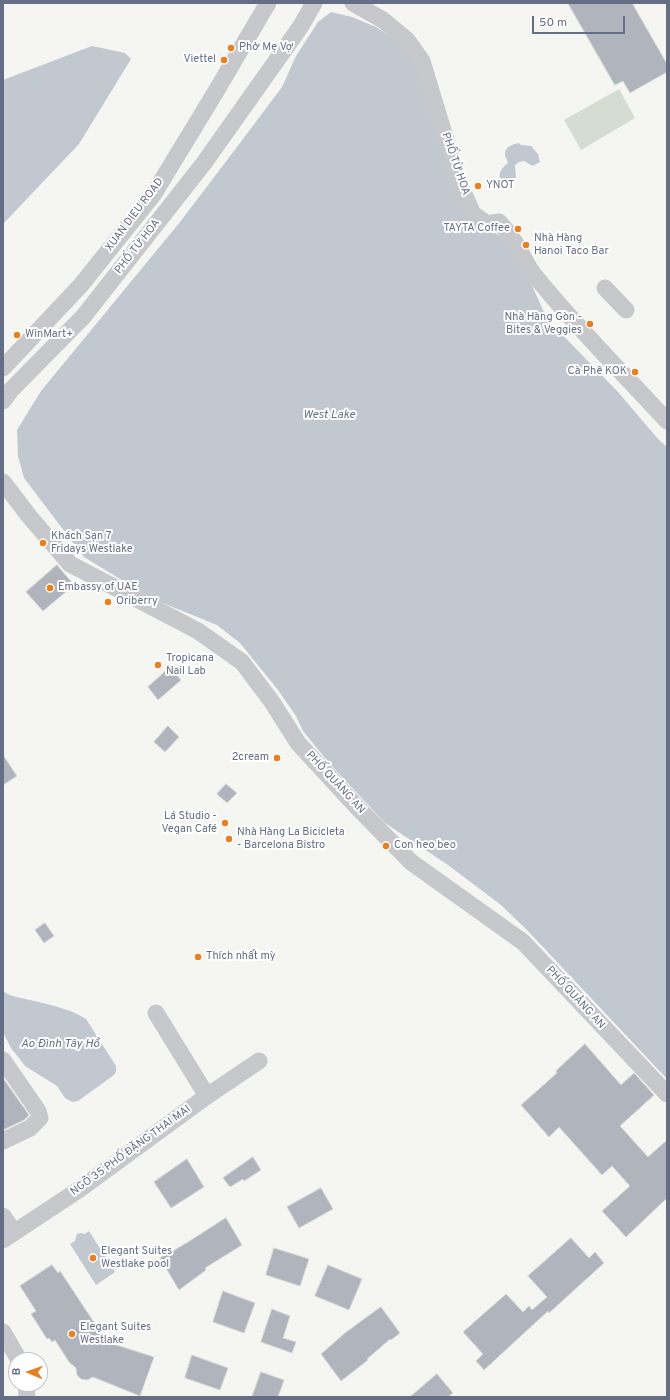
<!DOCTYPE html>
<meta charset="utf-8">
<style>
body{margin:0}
#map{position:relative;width:670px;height:1400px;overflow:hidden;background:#f5f6f2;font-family:Overpass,sans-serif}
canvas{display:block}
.frame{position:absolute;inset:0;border:4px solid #646e84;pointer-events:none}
.north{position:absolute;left:8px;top:1352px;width:40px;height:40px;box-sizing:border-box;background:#fff;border:1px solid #c1c5ce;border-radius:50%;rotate:272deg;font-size:11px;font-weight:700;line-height:16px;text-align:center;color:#646e84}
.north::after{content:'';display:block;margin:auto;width:14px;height:18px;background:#e97f1f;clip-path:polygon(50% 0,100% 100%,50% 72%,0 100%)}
.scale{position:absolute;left:532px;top:16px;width:93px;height:18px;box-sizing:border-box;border:2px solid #646e84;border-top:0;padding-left:5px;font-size:12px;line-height:14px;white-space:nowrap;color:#646e84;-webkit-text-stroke:3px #fff;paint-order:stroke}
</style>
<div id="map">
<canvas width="670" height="1400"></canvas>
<div class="frame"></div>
<div class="north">B</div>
<div class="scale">50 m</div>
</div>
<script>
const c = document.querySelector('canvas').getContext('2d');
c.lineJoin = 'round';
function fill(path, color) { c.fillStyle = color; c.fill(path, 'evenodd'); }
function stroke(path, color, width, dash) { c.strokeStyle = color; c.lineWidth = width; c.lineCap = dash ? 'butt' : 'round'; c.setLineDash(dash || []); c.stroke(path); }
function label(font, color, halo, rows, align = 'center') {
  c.font = font + ' Overpass,sans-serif'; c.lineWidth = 4; c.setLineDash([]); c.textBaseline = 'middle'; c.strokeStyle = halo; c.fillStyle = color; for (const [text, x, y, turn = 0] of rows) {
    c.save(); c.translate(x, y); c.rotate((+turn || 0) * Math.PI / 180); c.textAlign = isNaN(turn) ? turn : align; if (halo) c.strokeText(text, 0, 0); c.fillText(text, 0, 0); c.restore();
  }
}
fill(new Path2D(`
 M 619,89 L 635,118 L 581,150 L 564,120 Z`), '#d5ddd3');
fill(new Path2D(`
 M 331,12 L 352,17 L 376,27 L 398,41 L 418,69 L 451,171 L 491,230 L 501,237 L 515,255 L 530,281 L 547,319 L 618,392 L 658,439 L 667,447 L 667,1079 L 527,930 L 501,905 L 448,865 L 385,823 L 329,763 L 303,731 L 296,716 L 278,690 L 240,643 L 217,625 L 153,599 L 84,557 L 24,478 L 18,456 L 17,430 L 41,391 L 180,222 L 240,143 L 282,87 L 296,56 L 318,22 Z
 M 92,46 L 125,53 L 131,59 L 79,144 L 3,224 L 3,80 Z
 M 519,143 L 521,145 L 531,146 L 538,154 L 540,162 L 533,166 L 524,161 L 519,162 L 515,165 L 516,178 L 505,183 L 500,180 C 498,172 502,168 508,163 C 507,160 505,157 505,154 C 505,146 514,144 519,143 Z
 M 3,991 C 11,997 21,998 30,1000 C 49,1005 69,1008 86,1019 L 116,1066 L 116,1072 L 114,1075 L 78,1101 L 72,1102 L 65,1098 L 57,1086 L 25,1066 L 11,1048 L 3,1032 Z
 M 89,1231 L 115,1272 L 96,1285 L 70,1244 L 75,1241 L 77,1234 L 80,1233 L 85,1234 Z`), '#c1c8d0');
const building = new Path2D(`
 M 568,3 L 632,3 L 667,64 L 667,72 L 630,93 L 623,81 L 615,85 Z
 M 57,565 L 74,585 L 43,611 L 26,592 Z
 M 170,667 L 181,680 L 158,700 L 148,687 Z
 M 168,726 L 179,737 L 165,752 L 154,742 Z
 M 3,755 L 17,776 L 3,785 Z
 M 226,784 L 237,793 L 227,803 L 217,794 Z
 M 45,923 L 54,936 L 44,943 L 35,930 Z
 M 585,1044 L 621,1085 L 634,1073 L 654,1095 L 620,1126 L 648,1157 L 667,1140 L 667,1198 L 626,1237 L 602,1211 L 630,1186 L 612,1166 L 602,1175 L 559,1127 L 549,1137 L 521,1105 L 557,1073 L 556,1071 Z
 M 3,1078 L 29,1115 L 24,1120 L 3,1130 Z
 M 253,1157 L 261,1170 L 244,1181 L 243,1179 L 230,1187 L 223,1178 Z
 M 187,1159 L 204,1187 L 171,1208 L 154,1182 Z
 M 321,1188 L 333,1209 L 299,1228 L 287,1207 Z
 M 226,1218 L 242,1245 L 205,1268 L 206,1270 L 179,1290 L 160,1258 L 172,1250 L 173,1251 L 188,1242 Z
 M 571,1238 L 589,1258 L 595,1252 L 604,1263 L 549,1313 L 548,1311 L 484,1370 L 476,1361 L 483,1354 L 463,1332 L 506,1294 L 523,1312 L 529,1306 L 532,1310 L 547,1297 L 528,1276 Z
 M 274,1248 L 309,1259 L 300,1286 L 266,1275 Z
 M 52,1265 L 58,1273 L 60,1271 L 107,1342 L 154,1357 L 140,1396 L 93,1377 L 87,1380 L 81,1379 L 77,1375 L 76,1368 L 69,1362 L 55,1340 L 52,1342 L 49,1338 L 47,1339 L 31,1314 L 36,1311 L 20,1286 Z
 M 328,1265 L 362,1279 L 349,1310 L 315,1296 Z
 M 223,1291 L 255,1303 L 244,1333 L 213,1322 Z
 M 381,1307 L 400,1333 L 391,1340 L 390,1339 L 367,1359 L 368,1360 L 341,1381 L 321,1354 L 345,1333 Z
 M 272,1309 L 290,1316 L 283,1338 L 296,1342 L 292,1353 L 261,1342 Z
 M 192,1355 L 228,1368 L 220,1390 L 185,1378 Z
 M 261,1372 L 284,1380 L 278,1397 L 252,1397 Z
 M 437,1374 L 453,1393 L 448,1397 L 410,1397 Z`);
fill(building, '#b0b4bc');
stroke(building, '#d7d7d5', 1);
stroke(new Path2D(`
 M 353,3 L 383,20 L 407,40 L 422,61 L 459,183 L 473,214 L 487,224 L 499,222 C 504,228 510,234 514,241 C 522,253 527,267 536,277 C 577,328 623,373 667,421
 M 605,288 L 626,310
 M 3,368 L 81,285 L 153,195 L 215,93 L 268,3
 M 3,401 L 11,390 L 83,317 L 204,163 L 301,26 L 314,3
 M 3,482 L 29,516 L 70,564 L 198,631 L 242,662 L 272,702 L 298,743 L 357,807 L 411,862 L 523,942 L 667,1094
 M 156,1013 L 207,1096
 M 3,1060 L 38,1111 L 40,1118 L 30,1128 L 3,1141
 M 3,1216 L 14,1232
 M 3,1240 L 80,1189 L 207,1096 L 259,1061
 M 3,1332 L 19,1360
 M 26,1384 L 27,1397`), '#c6c8cc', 17);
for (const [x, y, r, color] of [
 [231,48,4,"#e97f1f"],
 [224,60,4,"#e97f1f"],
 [478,186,4,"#e97f1f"],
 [518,229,4,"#e97f1f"],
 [526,245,4,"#e97f1f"],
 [590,324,4,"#e97f1f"],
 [17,335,4,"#e97f1f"],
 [635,372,4,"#e97f1f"],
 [43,543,4,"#e97f1f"],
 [50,588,4,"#e97f1f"],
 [108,602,4,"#e97f1f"],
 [158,665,4,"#e97f1f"],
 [277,758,4,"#e97f1f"],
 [225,823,4,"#e97f1f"],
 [229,839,4,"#e97f1f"],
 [386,846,4,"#e97f1f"],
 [198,957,4,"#e97f1f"],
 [93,1258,4,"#e97f1f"],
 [72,1334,4,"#e97f1f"]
]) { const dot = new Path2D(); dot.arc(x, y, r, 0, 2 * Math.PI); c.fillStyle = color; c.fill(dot); stroke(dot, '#fff', 1.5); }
label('11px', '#646e84', '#fff', [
 ["Phở Mẹ Vợ",239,48],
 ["Viettel",216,60,"right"],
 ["YNOT",486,186],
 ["TAYTA Coffee",510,229,"right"],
 ["Nhà Hàng",534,239],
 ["Hanoi Taco Bar",534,252],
 ["Nhà Hàng Gòn -",582,318,"right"],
 ["Bites & Veggies",582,331,"right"],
 ["WinMart+",25,335],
 ["Cà Phê KOK",627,372,"right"],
 ["Khách Sạn 7",51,537],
 ["Fridays Westlake",51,550],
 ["Embassy of UAE",58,588],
 ["Oriberry",116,602],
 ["Tropicana",166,659],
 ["Nail Lab",166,672],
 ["2cream",269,758,"right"],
 ["Lá Studio -",217,817,"right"],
 ["Vegan Café",217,830,"right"],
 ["Nhà Hàng La Bicicleta",237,833],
 ["- Barcelona Bistro",237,846],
 ["Con heo beo",394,846],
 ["Thích nhất mỳ",206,957],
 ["Elegant Suites",101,1252],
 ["Westlake pool",101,1265],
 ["Elegant Suites",80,1328],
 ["Westlake",80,1341]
], 'left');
label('11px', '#646e84', '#fff', [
 ["PHỐ TỪ HOA",455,164,71],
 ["XUAN DIEU ROAD",135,215,-53],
 ["PHỐ TỪ HOA",138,247,-52],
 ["PHỐ QUẢNG AN",335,783,47],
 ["PHỐ QUẢNG AN",575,998,47],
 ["NGÕ 35 PHỐ ĐẶNG THAI MAI",131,1151,-36]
]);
label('italic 12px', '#647588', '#fff', [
 ["West Lake",329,416],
 ["Ao Đình Tây Hồ",60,1045]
]);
</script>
